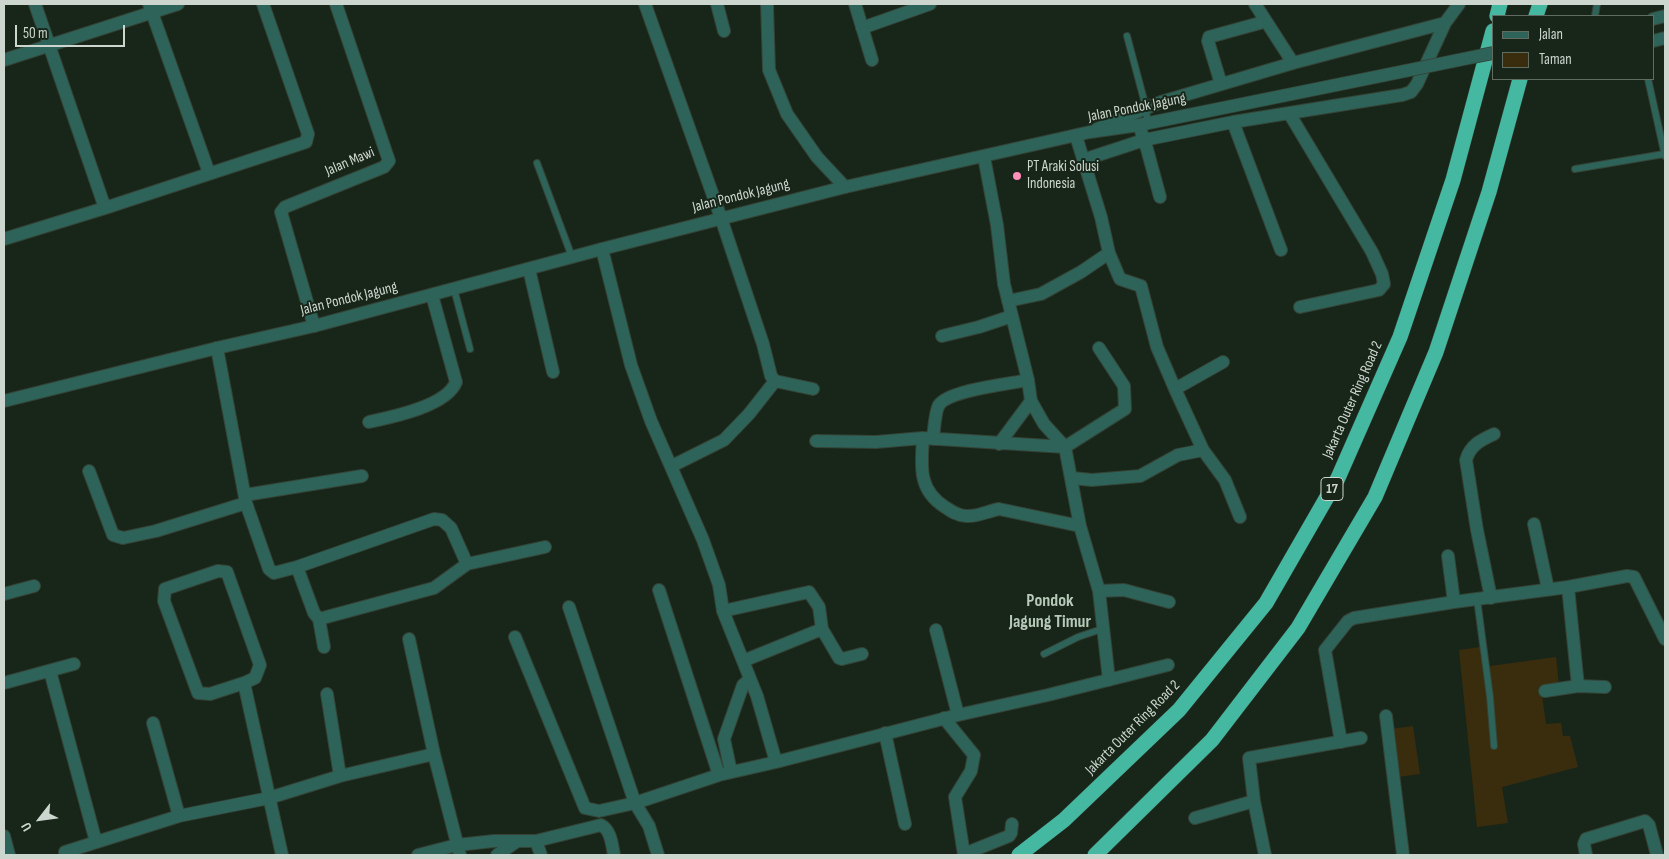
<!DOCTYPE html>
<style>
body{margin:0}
#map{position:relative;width:1669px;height:859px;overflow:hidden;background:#182619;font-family:"Sofia Sans Condensed",sans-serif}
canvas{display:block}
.frame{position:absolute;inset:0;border:5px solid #cdd6ce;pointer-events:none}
.legend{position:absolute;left:1492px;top:15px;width:162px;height:65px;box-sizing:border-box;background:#182619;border:1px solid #606c61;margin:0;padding:6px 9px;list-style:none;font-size:15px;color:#cdd6ce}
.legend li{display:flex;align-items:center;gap:10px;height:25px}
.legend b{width:25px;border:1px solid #606c61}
.north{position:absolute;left:15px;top:794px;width:50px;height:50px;-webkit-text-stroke:4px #182619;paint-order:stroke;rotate:240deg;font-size:14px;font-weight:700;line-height:20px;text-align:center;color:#cdd6ce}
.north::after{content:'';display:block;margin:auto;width:18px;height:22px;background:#cdd6ce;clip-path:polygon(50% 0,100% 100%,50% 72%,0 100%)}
.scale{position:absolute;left:15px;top:25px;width:110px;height:22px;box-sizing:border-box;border:2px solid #cdd6ce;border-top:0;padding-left:6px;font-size:15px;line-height:18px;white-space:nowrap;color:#cdd6ce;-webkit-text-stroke:4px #182619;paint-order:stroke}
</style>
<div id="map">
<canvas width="1669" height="859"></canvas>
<div class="frame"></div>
<ul class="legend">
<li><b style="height:6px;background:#2d6358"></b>Jalan</li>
<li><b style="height:14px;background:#3a2d0e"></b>Taman</li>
</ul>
<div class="north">U</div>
<div class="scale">50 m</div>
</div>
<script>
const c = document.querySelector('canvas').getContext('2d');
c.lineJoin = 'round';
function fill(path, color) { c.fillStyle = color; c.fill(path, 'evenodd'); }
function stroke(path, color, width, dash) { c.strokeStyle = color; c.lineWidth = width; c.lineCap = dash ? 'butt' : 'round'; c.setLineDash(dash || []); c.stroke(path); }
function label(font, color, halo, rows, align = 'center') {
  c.font = font + ' "Sofia Sans Condensed",sans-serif'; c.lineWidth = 4; c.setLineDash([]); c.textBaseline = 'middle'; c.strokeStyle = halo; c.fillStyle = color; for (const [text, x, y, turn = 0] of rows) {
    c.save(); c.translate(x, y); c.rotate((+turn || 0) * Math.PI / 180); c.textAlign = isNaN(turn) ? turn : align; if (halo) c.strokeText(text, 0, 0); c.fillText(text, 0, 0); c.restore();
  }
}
fill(new Path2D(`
 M 1480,647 L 1483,667 L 1556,657 L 1559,687 L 1541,688 L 1546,724 L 1561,723 L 1563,736 L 1570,736 L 1578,767 L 1502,787 L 1508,823 L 1477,827 L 1459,650 Z
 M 1413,726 L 1420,774 L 1398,777 L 1391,729 Z`), '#3a2d0e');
const service = new Path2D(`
 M 1595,16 L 1597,4
 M 1127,36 L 1144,100 L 1148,123
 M 1648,79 L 1665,156
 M 537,163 L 572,257
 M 1575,169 L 1664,154
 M 454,289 L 470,349
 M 1477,599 L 1490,697 L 1494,746
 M 1044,654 L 1078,637 L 1102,629`);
const minor = new Path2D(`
 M 35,4 L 105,208
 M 149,4 L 209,173
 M 645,4 L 721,218 L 763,344 L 771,376 L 775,381 L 813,389
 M 717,4 L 724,31
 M 767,4 L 769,70 L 787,114 L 817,157 L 845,187
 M 855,4 L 872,60
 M 1255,4 L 1293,63
 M 1445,23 L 1459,4
 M 862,28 L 930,4
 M 1653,41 L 1665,38
 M 4,60 L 178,4
 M 1221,84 L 1208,41 L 1209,37 L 1260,23
 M 1289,113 L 1372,252 L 1382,274 L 1384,284 L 1379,290 L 1300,307
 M 1233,122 L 1281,250
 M 1139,125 L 1147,149 L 1160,197
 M 1076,136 L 1101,217 L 1109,253 L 1120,279 L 1141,286 L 1157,347 L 1175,389 L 1203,450 L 1225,480 L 1240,517
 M 984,157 L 997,225 L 1004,284 L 1028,380 L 1031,401 L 1044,424 L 1065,447 L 1080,526 L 1099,591 L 1109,680
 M 1083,160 L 1144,140 L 1233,122 L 1402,95 L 1411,92 L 1417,84 L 1445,23 L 1293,63 L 1161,102 L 1097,129
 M 4,239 L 105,208 L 306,142 L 308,134 L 263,4
 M 602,249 L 631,365 L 651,421 L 703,540 L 719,585 L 723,611 L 757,696 L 776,762
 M 529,269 L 553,372
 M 1008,301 L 1041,294 L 1081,272 L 1109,253
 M 314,326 L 281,212 L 285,207 L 384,167 L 389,161 L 336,4
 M 942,336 L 979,327 L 1012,316
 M 217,348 L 246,503 L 269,569 L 274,573 L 297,567 L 434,519 L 442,520 L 451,528 L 467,564 L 434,588 L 319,619 L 314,613 L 297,567
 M 1175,389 L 1223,362
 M 369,422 C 392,417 447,406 456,382 L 432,295
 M 923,438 C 921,466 918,490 945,507 C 951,511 958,516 966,516 C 978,517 988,511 999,509 L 1080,526
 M 933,439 C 934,431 935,411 939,405 C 949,390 1009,384 1028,380
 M 816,441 L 876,442 L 923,438 L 1065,447 L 1125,409 L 1124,386 L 1099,348
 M 999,444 L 1031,401
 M 672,466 L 724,440 L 749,414 L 775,381
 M 89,471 L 113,535 L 123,538 L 156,531 L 246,503
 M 1072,478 L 1092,480 L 1140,476 L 1178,455 L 1203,450
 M 245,495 L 362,476
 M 1534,524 L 1548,589
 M 1448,556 L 1454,602
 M 467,564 L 545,547
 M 1568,587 L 1578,686
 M 659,590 L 719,775
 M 1099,591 L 1124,590 L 1169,602
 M 4,594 L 34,586
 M 1491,598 L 1477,530 L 1466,460 C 1470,445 1481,440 1494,434
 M 569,607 L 635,803 L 649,826 L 658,855
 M 723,611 L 809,592 L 819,607 L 822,629 L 743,661
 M 319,619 L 324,647
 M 822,629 L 839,658 L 842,659 L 862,654
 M 936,630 L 958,715
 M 515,637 L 585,808 L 599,811 L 635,803 L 719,775 L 776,762 L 958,715 L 1048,695 L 1168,665
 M 409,639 L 434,754 L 460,855
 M 50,671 L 96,842
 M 4,683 L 74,664
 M 244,683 L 255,678 L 260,665 L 227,572 L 218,571 L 165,589 L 164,601 L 198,693 L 210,694 L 244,683 L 282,855
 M 1545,691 L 1578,686 L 1605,687
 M 327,694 L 340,776
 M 1386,716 L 1403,855
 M 944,718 L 974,755 L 971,771 L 955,797 L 964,855
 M 153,723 L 179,816
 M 885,733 L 905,824
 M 1341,742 L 1325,650 L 1348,621 L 1354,618 L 1454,602 L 1568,587 L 1627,576 L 1634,577 L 1665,639
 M 731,772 L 724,739 L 743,685 L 750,679
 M 1195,818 L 1254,801
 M 4,836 L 9,855
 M 536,841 L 541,855
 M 65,852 L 179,816 L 269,798 L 340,776 L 434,754
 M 964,854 L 1009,836 L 1011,833 L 1012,824
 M 418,855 L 457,845 L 494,841 L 536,841 L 601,825 C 611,830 612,845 614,855
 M 497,855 L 516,842
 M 1265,855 L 1254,801 L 1249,758 L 1361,738
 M 1586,855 L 1584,844 L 1586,839 L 1645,821 L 1649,825 L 1657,855`);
const tertiary = new Path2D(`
 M 1653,19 L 1665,16
 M 4,401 L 217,348 L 314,326 L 602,249 L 845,187 L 1090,132 L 1139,125 L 1405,71`);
const motorway = new Path2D(`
 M 1497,16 L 1500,4
 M 1536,16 L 1540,4
 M 1019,855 L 1064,820 L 1179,710 L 1266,603 L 1338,478 L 1400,337 L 1453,180 L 1493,31
 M 1095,855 L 1212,740 L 1298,628 L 1375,497 L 1436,352 L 1489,192 L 1520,79`);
stroke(service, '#354236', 8);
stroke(minor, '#354236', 14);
stroke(tertiary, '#354236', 14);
stroke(motorway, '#354236', 16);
stroke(service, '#2d6358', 6);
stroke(minor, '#2d6358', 12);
stroke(tertiary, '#2d6358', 12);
stroke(motorway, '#45b8a2', 15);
const tertiaryBridge = new Path2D(`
 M 1405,71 L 1493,53`);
stroke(tertiaryBridge, '#354236', 14, []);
stroke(tertiaryBridge, '#2d6358', 12);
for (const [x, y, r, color] of [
 [1017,176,5,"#ff8ebb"]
]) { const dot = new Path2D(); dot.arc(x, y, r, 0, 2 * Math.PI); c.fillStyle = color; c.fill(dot); stroke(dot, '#182619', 2); }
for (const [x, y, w] of [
 [1332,489,22]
]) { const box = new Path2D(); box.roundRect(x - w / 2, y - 11.5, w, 23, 4); c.fillStyle = '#182619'; c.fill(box); stroke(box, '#cdd6ce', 1); }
label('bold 14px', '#cdd6ce', null, [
 ["17",1332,489]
]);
label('15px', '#cdd6ce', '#182619', [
 ["Jalan Pondok Jagung",1137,108,-11],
 ["Jalan Mawi",350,162,-23],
 ["Jalan Pondok Jagung",741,196,-14],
 ["Jalan Pondok Jagung",349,299,-14],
 ["Jakarta Outer Ring Road 2",1353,400,-66],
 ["Jakarta Outer Ring Road 2",1133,728,-45]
]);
label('15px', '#cdd6ce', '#182619', [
 ["PT Araki Solusi",1027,167],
 ["Indonesia",1027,184]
], 'left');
label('bold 18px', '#b7c9b8', '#182619', [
 ["Pondok",1050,601],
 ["Jagung Timur",1050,622]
]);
</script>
